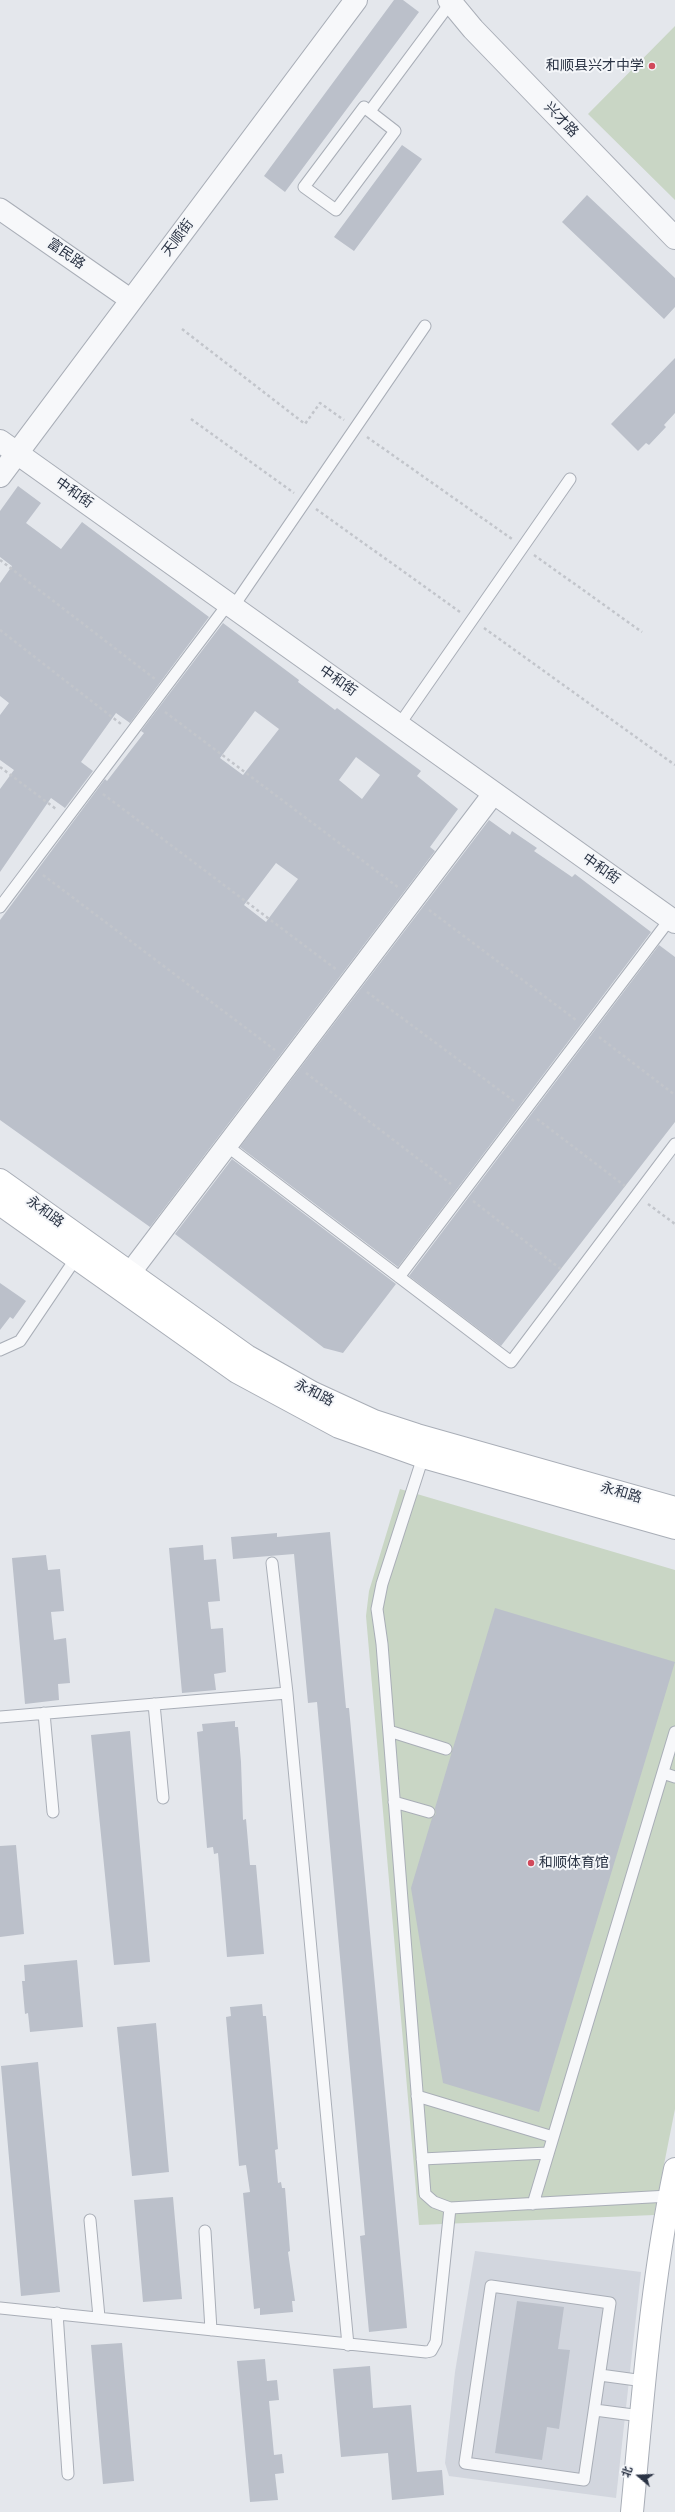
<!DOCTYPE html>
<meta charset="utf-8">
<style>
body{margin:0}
#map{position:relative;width:675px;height:2512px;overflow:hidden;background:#e4e7ec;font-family:"Fira Sans Condensed","Noto Sans SC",sans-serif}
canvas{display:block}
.north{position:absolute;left:619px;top:2456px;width:40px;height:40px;-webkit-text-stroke:3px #f4f6f9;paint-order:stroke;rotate:289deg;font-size:11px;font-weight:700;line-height:16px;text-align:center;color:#2b3445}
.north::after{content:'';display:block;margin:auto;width:14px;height:18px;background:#2b3445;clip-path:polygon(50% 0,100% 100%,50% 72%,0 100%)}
</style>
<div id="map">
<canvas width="675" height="2512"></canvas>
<div class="north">北</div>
</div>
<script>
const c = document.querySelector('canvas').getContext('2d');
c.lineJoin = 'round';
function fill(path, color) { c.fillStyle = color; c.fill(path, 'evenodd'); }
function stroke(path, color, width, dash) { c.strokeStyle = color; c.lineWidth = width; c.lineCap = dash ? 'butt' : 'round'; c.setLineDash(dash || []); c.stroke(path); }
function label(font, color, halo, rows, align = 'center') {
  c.font = font + ' "Fira Sans Condensed","Noto Sans SC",sans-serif'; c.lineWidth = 4; c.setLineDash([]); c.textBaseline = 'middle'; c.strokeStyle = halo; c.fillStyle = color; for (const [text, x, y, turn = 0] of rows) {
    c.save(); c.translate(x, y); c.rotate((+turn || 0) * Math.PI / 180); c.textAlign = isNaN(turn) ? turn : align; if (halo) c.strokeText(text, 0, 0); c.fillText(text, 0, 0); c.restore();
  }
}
fill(new Path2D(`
 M 475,2251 L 641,2272 L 616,2498 L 449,2476 L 445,2463 L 455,2372 Z`), '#d2d6de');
fill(new Path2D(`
 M 675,26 L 675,200 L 588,114 Z
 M 400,1489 L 675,1570 L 675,2109 L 654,2215 L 419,2225 L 366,1616 L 369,1591 Z`), '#c9d6c5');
fill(new Path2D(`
 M 394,0 L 403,0 L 419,12 L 285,192 L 264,176 Z
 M 402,145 L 422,159 L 354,251 L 334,237 Z
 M 587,195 L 675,278 L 675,307 L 664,319 L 562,222 Z
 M 675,358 L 675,413 L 664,425 L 666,427 L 649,445 L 646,443 L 638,451 L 611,424 Z
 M 18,486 L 41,503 L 26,523 L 61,549 L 82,522 L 209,617 L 130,723 L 116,713 L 81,762 L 93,771 L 65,808 L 51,798 L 0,872 L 0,789 L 14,770 L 0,760 L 0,715 L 9,703 L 0,696 L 0,583 L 12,566 L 0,557 L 0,511 Z
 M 223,623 L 299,680 L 298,682 L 335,710 L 337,708 L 421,771 L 417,776 L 458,809 L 430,847 L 435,851 L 150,1227 L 0,1120 L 0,920 L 105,779 L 107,781 L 144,733 L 141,731 ZM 255,711 L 279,729 L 243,775 L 220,758 ZM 356,757 L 380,775 L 362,799 L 339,780 ZM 276,863 L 298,879 L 266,922 L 244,905 Z
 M 489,820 L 510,835 L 512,831 L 537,848 L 534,851 L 572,877 L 575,874 L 651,932 L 398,1267 L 240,1147 Z
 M 659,945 L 675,957 L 675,1122 L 501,1346 L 409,1276 Z
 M 232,1159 L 396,1284 L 343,1353 L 324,1348 L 175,1234 Z
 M 0,1283 L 26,1301 L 13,1319 L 10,1317 L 0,1330 Z
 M 330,1532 L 346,1708 L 349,1708 L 407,2328 L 369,2332 L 360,2236 L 365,2235 L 317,1702 L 308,1703 L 294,1554 L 233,1559 L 231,1537 L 277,1533 L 277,1537 Z
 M 203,1545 L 204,1560 L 216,1559 L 220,1601 L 208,1602 L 211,1629 L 223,1628 L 226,1672 L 214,1674 L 216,1690 L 182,1693 L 169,1548 Z
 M 46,1555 L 48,1570 L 60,1569 L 64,1611 L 51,1612 L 54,1640 L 66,1638 L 70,1683 L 58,1684 L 59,1700 L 25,1704 L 12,1558 Z
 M 495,1608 L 675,1662 L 539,2112 L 443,2083 L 411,1888 L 432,1818 L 436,1814 L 435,1808 Z
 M 235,1721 L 235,1727 L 238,1727 L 241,1762 L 243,1820 L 246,1819 L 250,1865 L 256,1865 L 264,1954 L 227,1957 L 218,1853 L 214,1854 L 213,1847 L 207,1848 L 197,1732 L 203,1731 L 202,1724 Z
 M 130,1731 L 150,1962 L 114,1965 L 91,1735 Z
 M 16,1845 L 24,1934 L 0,1937 L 0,1846 Z
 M 77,1960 L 83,2027 L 30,2032 L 28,2013 L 25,2014 L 22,1981 L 25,1981 L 24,1965 Z
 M 262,2004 L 263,2016 L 266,2016 L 278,2149 L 275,2150 L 278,2183 L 281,2182 L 282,2188 L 285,2188 L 290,2251 L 288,2252 L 295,2301 L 292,2301 L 293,2312 L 260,2315 L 260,2308 L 254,2309 L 243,2193 L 250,2192 L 246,2165 L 239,2166 L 226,2017 L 231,2016 L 230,2007 Z
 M 156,2023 L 169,2172 L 132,2176 L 117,2027 Z
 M 38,2062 L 60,2292 L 21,2296 L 1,2066 Z
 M 173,2197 L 182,2299 L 143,2302 L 134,2200 Z
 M 517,2301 L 564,2307 L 558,2349 L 570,2350 L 559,2429 L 547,2427 L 542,2460 L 495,2453 Z
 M 122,2343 L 134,2481 L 103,2484 L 91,2345 Z
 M 265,2359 L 267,2381 L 277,2380 L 279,2400 L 269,2401 L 274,2455 L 282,2454 L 284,2473 L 275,2474 L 278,2500 L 250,2502 L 237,2361 Z
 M 370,2366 L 373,2408 L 411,2405 L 417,2472 L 442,2470 L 444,2495 L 392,2500 L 388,2453 L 341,2457 L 333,2369 Z`), '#bbc0ca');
const service = new Path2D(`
 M 364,107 L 395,131 L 336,210 L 304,187 Z
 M 370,111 L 451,2
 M 233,607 L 425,326
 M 399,725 L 570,479
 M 0,907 L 228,604
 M 227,1146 L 511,1362 L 675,1144
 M 399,1277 L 670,919
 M 0,1350 L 20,1341 L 76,1258
 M 423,1457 L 382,1584 L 377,1609 L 382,1644 L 425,2194 L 434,2202 L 450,2208 L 669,2196
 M 272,1563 L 287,1693 L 348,2345
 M 154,1704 L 163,1798
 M 44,1713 L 53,1812
 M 0,1717 L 287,1693
 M 389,1731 L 446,1749
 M 663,1773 L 675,1777
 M 394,1802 L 429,1812
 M 417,2096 L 553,2137
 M 422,2159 L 548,2153
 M 533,2204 L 675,1732
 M 90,2220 L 99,2317
 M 205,2231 L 211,2330
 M 491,2286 L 610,2303 L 584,2480 L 465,2463 Z
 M 0,2308 L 426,2352 L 431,2351 L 436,2342 L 450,2208
 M 57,2313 L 68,2474
 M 600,2375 L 644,2381
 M 595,2410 L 641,2416`);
const minor = new Path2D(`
 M 0,209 L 131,300
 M 130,1273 L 494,793`);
const tertiary = new Path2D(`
 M 449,0 L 473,29 L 675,238
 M 0,441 L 675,922
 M 0,476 L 356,0`);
const secondary = new Path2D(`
 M 0,1180 L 247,1356 L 313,1393 L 374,1421 L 417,1435 L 675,1508
 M 0,1204 L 237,1372 L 339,1427 L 423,1457 L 675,1528
 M 632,2512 C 643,2397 651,2282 675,2169`);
stroke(service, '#a9aeb7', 13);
stroke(minor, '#a9aeb7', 23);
stroke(tertiary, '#a9aeb7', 24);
stroke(secondary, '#a9aeb7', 24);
stroke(new Path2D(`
 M 182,329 L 305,424 L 320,403 L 344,420
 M 191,419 L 294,493
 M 367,437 L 512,539
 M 316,509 L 460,612
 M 534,555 L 642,632
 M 0,560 L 155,679
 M 484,628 L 675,765
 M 0,630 L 121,724
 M 165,712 L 399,888
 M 0,767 L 56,809
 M 103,794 L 337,970
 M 43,875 L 275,1050
 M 429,910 L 576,1020
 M 367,992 L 514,1101
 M 599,1037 L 675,1095
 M 306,1073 L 451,1184
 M 537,1119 L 625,1186
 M 473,1201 L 562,1270
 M 648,1204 L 675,1224`), '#c2c5cb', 2.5, [3, 3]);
stroke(service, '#f7f8fa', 11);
stroke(minor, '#f7f8fa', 21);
stroke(tertiary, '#f7f8fa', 22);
stroke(secondary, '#fff', 22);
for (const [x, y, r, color] of [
 [652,66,4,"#d1495b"],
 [531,1863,4,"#d1495b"]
]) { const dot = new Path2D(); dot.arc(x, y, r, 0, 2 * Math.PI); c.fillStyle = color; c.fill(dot); stroke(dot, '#f4f6f9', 1.5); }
label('14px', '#2b3445', '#f4f6f9', [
 ["和顺县兴才中学",644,66],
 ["和顺体育馆",539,1863,"left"]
], 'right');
label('14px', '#2b3445', '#f4f6f9', [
 ["兴才路",561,120,46],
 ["天顺街",178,238,-53],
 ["富民路",66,254,35],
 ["中和街",74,493,35],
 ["中和街",338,681,35],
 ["中和街",601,869,35],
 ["永和路",45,1212,36],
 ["永和路",314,1393,27],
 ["永和路",621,1493,16]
]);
</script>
